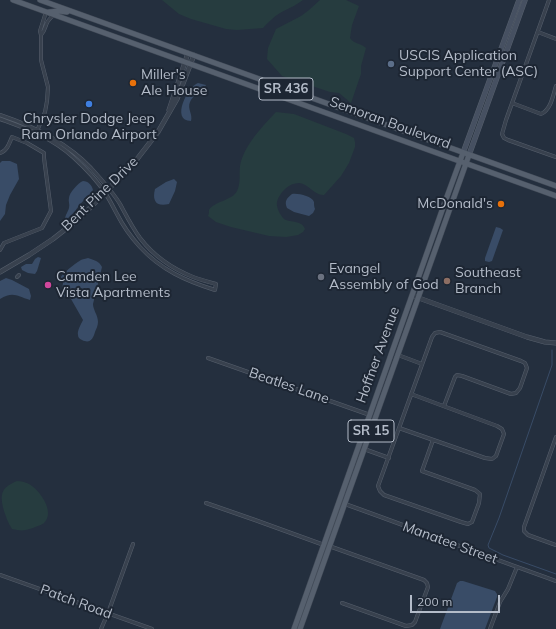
<!DOCTYPE html>
<style>
body{margin:0}
#map{position:relative;width:556px;height:629px;overflow:hidden;background:#242f3e;font-family:Mulish,sans-serif}
canvas{display:block}
.scale{position:absolute;left:410px;top:595px;width:90px;height:18px;box-sizing:border-box;border:2px solid #b4bcc9;border-top:0;padding-left:5px;font-size:12px;line-height:14px;white-space:nowrap;color:#b4bcc9;-webkit-text-stroke:3px #1d2633;paint-order:stroke}
</style>
<div id="map">
<canvas width="556" height="629"></canvas>
<div class="scale">200 m</div>
</div>
<script>
const c = document.querySelector('canvas').getContext('2d');
c.lineJoin = 'round';
function fill(path, color) { c.fillStyle = color; c.fill(path, 'evenodd'); }
function stroke(path, color, width, dash) { c.strokeStyle = color; c.lineWidth = width; c.lineCap = dash ? 'butt' : 'round'; c.setLineDash(dash || []); c.stroke(path); }
function label(font, color, halo, rows, align = 'center') {
  c.font = font + ' Mulish,sans-serif'; c.lineWidth = 4; c.setLineDash([]); c.textBaseline = 'middle'; c.strokeStyle = halo; c.fillStyle = color; for (const [text, x, y, turn = 0] of rows) {
    c.save(); c.translate(x, y); c.rotate((+turn || 0) * Math.PI / 180); c.textAlign = isNaN(turn) ? turn : align; if (halo) c.strokeText(text, 0, 0); c.fillText(text, 0, 0); c.restore();
  }
}
fill(new Path2D(`
 M 162,0 L 303,0 C 295,6 289,8 280,13 C 273,17 268,23 263,28 L 237,30 L 226,29 L 191,19 L 179,14 Z
 M 320,0 L 346,0 L 359,6 L 352,25 L 350,38 C 354,44 361,43 366,48 L 361,66 L 361,74 L 351,103 L 339,93 L 330,92 L 282,76 L 267,59 L 268,48 L 276,29 L 301,16 L 309,10 Z
 M 276,112 L 294,114 L 346,134 L 354,138 L 355,142 L 355,147 L 349,163 L 341,176 L 324,195 C 315,196 309,184 299,183 C 294,183 289,185 285,189 C 282,192 278,197 277,202 C 276,207 280,215 284,219 C 291,223 302,220 305,229 L 303,232 L 298,235 L 286,237 L 269,236 L 231,227 L 216,222 L 208,216 C 209,214 209,212 209,210 C 213,202 233,200 237,191 C 241,183 239,174 240,166 C 244,145 262,127 276,112 Z
 M 17,481 C 21,481 25,482 29,484 C 39,489 56,512 44,523 C 42,525 37,526 33,528 C 24,531 21,531 12,529 C 8,523 6,517 4,511 C 0,495 0,488 17,481 Z`), '#263c3f');
fill(new Path2D(`
 M 198,83 L 206,85 C 203,93 193,94 190,102 C 187,109 193,114 191,121 C 170,121 188,86 198,83 Z
 M 2,161 L 10,161 L 17,164 L 19,179 L 10,195 L 6,205 L 5,214 L 0,221 L 0,163 Z
 M 174,179 L 177,182 L 175,191 L 169,204 C 156,207 152,201 155,189 L 166,182 Z
 M 83,181 C 88,181 92,185 93,190 C 91,195 87,196 84,200 C 77,207 74,215 65,220 C 65,215 68,212 69,208 C 70,204 68,201 69,198 C 69,193 78,183 83,181 Z
 M 292,194 C 298,193 312,196 314,202 C 314,204 314,207 315,209 L 313,213 L 309,216 L 294,212 L 287,208 C 284,201 287,198 292,194 Z
 M 496,227 L 500,228 L 503,230 L 492,261 L 489,262 L 485,261 L 485,258 Z
 M 38,257 L 41,258 L 37,271 L 35,274 L 28,273 L 22,270 L 21,267 L 26,264 L 32,264 L 35,259 Z
 M 88,258 C 94,260 99,261 102,267 L 93,304 C 93,310 98,315 98,322 C 98,326 96,329 95,332 C 93,339 90,344 82,340 C 80,339 78,338 78,335 C 77,331 81,324 83,320 L 71,299 L 68,297 L 62,296 L 62,290 L 63,283 L 61,277 C 63,273 77,262 81,260 C 82,259 86,259 88,258 Z
 M 6,278 L 12,280 L 29,289 L 31,296 L 30,300 C 17,296 13,291 0,299 L 0,281 Z
 M 460,581 L 463,581 L 495,591 L 497,594 L 497,597 L 485,629 L 440,629 L 457,583 Z`), '#394c67');
stroke(new Path2D(`
 M 552,350 L 552,365 L 499,518 L 488,545 L 489,548 L 503,555 L 556,574`), '#394c67', 1);
const minor = new Path2D(`
 M 549,0 L 506,120 L 502,134 L 504,138 L 508,140 L 556,157
 M 538,32 L 556,39
 M 41,35 C 48,27 43,23 54,15
 M 512,103 L 541,114 C 551,110 553,95 556,86
 M 0,115 C 33,126 66,142 91,168 C 101,179 112,191 120,204 C 126,215 132,227 140,238 C 153,255 173,269 193,277 C 201,280 209,282 216,284 L 215,290 C 186,281 161,270 140,247 C 131,237 123,226 117,214 C 113,207 110,200 105,193 C 97,180 84,167 73,157 C 51,137 27,129 0,119
 M 37,131 L 45,112 L 47,101 L 48,87 L 41,60 L 41,35 L 40,31 L 46,12
 M 0,153 C 7,151 9,144 12,137 L 27,143 L 44,153 L 44,158 L 51,211 L 42,228 L 4,243 L 0,250
 M 17,277 L 19,275
 M 398,355 L 422,364
 M 208,358 L 370,415
 M 399,428 L 485,458 L 492,459 L 496,456 L 504,434 L 502,429 L 497,426 L 411,394
 M 556,437 L 524,527 L 524,531 L 528,535 L 556,545
 M 433,440 L 422,471 L 475,490 L 480,494 L 479,503 L 472,522 L 468,524 L 461,522 L 384,495 L 380,491 L 378,486 L 432,337 L 435,333 L 440,332 L 521,361 L 525,363 L 527,368 L 520,388 L 516,393 L 511,394 L 462,376 L 457,375 L 455,377 L 444,406
 M 364,449 L 389,458
 M 206,503 L 255,520 L 324,545
 M 345,504 C 415,529 485,556 556,581
 M 329,546 L 424,580 L 427,583 L 428,587 L 415,622 L 412,625 L 406,626 L 342,603
 M 0,575 L 152,629
 M 101,629 L 108,613 L 133,544
 M 490,629 L 500,602 L 508,589 L 517,567`);
const tertiary = new Path2D(`
 M 169,110 L 188,53
 M 0,272 L 29,255 L 53,239 L 81,217 L 134,163 L 158,132 L 177,99 L 194,55
 M 416,297 L 527,337 L 545,342 L 556,343`);
const secondary = new Path2D(`
 M 463,153 L 519,0
 M 469,155 L 525,0`);
const primary = new Path2D(`
 M 13,0 L 556,196
 M 40,0 L 556,186
 M 49,12 L 59,11 L 67,12
 M 294,629 L 445,202 L 463,153
 M 300,629 L 469,155`);
stroke(minor, '#565f6c', 4);
stroke(tertiary, '#565f6c', 5);
stroke(secondary, '#565f6c', 5.5);
stroke(primary, '#414a57', 6);
stroke(minor, '#38414e', 3);
stroke(tertiary, '#38414e', 4);
stroke(secondary, '#465061', 4.5);
stroke(primary, '#56606e', 5);
for (const [x, y, r, color] of [
 [391,64,4,"#5c6f8a"],
 [133,83,4,"#e8710a"],
 [89,104,4,"#3f7fe0"],
 [501,204,4,"#e8710a"],
 [321,277,4,"#6b7280"],
 [447,281,4,"#8d6e63"],
 [48,285,4,"#d1479c"]
]) { const dot = new Path2D(); dot.arc(x, y, r, 0, 2 * Math.PI); c.fillStyle = color; c.fill(dot); stroke(dot, '#1d2633', 1.5); }
for (const [x, y, w] of [
 [286,89,54],
 [371,431,46]
]) { const box = new Path2D(); box.roundRect(x - w / 2, y - 11, w, 22, 3); c.fillStyle = '#1d2633'; c.fill(box); stroke(box, '#b4bcc9', 1); }
label('bold 13px', '#b4bcc9', null, [
 ["SR 436",286,89],
 ["SR 15",371,431]
]);
label('14px', '#b4bcc9', '#1d2633', [
 ["USCIS Application",399,56],
 ["Support Center (ASC)",399,72],
 ["Miller's",141,75],
 ["Ale House",141,91],
 ["Chrysler Dodge Jeep",89,119,"center"],
 ["Ram Orlando Airport",89,135,"center"],
 ["McDonald's",493,204,"right"],
 ["Evangel",329,269],
 ["Assembly of God",329,285],
 ["Southeast",455,273],
 ["Branch",455,289],
 ["Camden Lee",56,277],
 ["Vista Apartments",56,293]
], 'left');
label('14px', '#b4bcc9', '#1d2633', [
 ["Semoran Boulevard",390,123,20],
 ["Bent Pine Drive",100,194,-44],
 ["Hoffner Avenue",378,355,-70],
 ["Beatles Lane",289,386,19],
 ["Manatee Street",450,543,20],
 ["Patch Road",76,602,20]
]);
</script>
